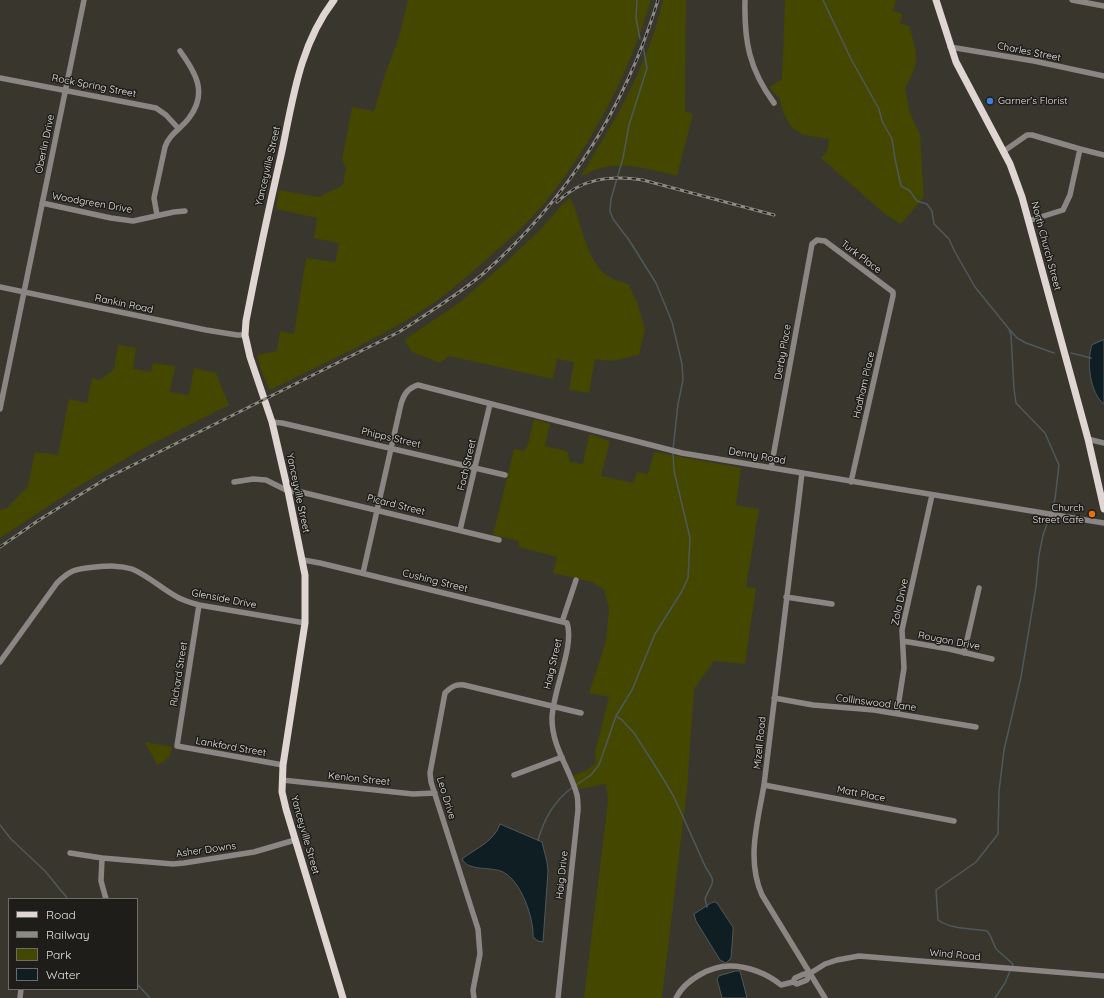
<!DOCTYPE html>
<style>
body{margin:0}
#map{position:relative;width:1104px;height:998px;overflow:hidden;background:#39362e;font-family:Quicksand,sans-serif}
canvas{display:block}
.legend{position:absolute;left:8px;top:898px;width:130px;height:92px;box-sizing:border-box;background:#1f1d1a;border:1px solid #6e6c68;margin:0;padding:5px 7px;list-style:none;font-size:12px;color:#e4e2dd}
.legend li{display:flex;align-items:center;gap:8px;height:20px}
.legend b{width:20px;border:1px solid #6e6c68}
</style>
<div id="map">
<canvas width="1104" height="998"></canvas>
<ul class="legend">
<li><b style="height:5px;background:#dfd5d2"></b>Road</li>
<li><b style="height:5px;background:#8c8a83"></b>Railway</li>
<li><b style="height:11px;background:#434700"></b>Park</li>
<li><b style="height:11px;background:#0f1e22"></b>Water</li>
</ul>
</div>
<script>
const c = document.querySelector('canvas').getContext('2d');
c.lineJoin = 'round';
function fill(path, color) { c.fillStyle = color; c.fill(path, 'evenodd'); }
function stroke(path, color, width, dash) { c.strokeStyle = color; c.lineWidth = width; c.lineCap = dash ? 'butt' : 'round'; c.setLineDash(dash || []); c.stroke(path); }
function label(font, color, halo, rows, align = 'center') {
  c.font = font + ' Quicksand,sans-serif'; c.lineWidth = 3; c.setLineDash([]); c.textBaseline = 'middle'; c.strokeStyle = halo; c.fillStyle = color; for (const [text, x, y, turn = 0] of rows) {
    c.save(); c.translate(x, y); c.rotate((+turn || 0) * Math.PI / 180); c.textAlign = isNaN(turn) ? turn : align; if (halo) c.strokeText(text, 0, 0); c.fillText(text, 0, 0); c.restore();
  }
}
fill(new Path2D(`
 M 408,0 L 651,0 C 629,74 592,145 543,205 C 526,225 506,242 487,259 C 470,274 453,289 435,302 C 384,337 326,362 270,390 L 262,373 L 257,355 L 277,351 L 280,331 L 294,334 L 306,258 L 335,262 L 339,243 L 314,238 L 317,218 L 276,209 L 279,190 L 319,197 L 343,185 L 346,168 L 342,160 L 352,107 L 374,111 L 385,74 L 399,37 Z
 M 663,0 L 686,0 L 685,111 L 693,114 L 677,176 C 652,170 623,161 597,169 C 592,171 586,174 580,177 C 607,134 634,89 651,41 C 656,28 659,14 663,0 Z
 M 785,0 L 896,0 L 893,11 L 903,14 L 900,23 L 909,26 C 917,53 921,62 905,88 L 910,113 L 920,134 L 924,197 L 901,224 L 886,215 L 821,158 L 827,151 L 829,139 L 804,135 L 791,127 L 784,114 L 779,98 L 769,87 L 782,79 Z
 M 570,198 C 582,220 586,263 608,276 C 614,280 622,282 628,284 L 637,302 L 645,329 L 639,355 L 613,361 L 595,359 L 589,393 L 569,390 L 574,362 L 557,359 L 553,379 L 449,356 L 440,363 L 412,352 L 404,340 L 459,303 L 506,262 L 539,231 L 560,207 Z
 M 118,345 L 136,348 L 133,369 L 151,372 L 153,363 L 175,366 L 170,392 L 189,395 L 194,368 L 216,373 L 229,405 L 142,449 L 76,488 L 0,538 L 0,510 L 7,508 L 28,486 L 35,452 L 58,455 L 69,399 L 87,403 L 92,378 L 100,380 L 114,369 Z
 M 534,419 L 550,424 L 545,446 L 567,451 L 570,462 L 583,464 L 589,434 L 610,441 L 601,476 L 633,483 L 637,472 L 648,474 L 654,452 L 741,468 L 736,505 L 759,509 L 746,587 L 756,588 L 745,664 L 714,661 L 694,689 L 687,789 L 662,998 L 584,998 L 608,800 L 606,784 L 578,789 L 573,776 L 585,771 L 596,763 L 595,752 L 609,697 L 589,693 L 606,641 L 609,608 L 604,590 L 592,582 L 553,573 L 557,557 L 518,547 L 519,541 L 493,535 L 514,449 L 524,451 L 528,444 Z
 M 145,742 L 172,747 C 169,759 168,760 157,765 Z`), '#434700');
const water = new Path2D(`
 M 1103,340 L 1104,340 L 1104,404 C 1090,394 1086,360 1092,345 Z
 M 500,824 L 542,842 L 547,862 L 548,871 L 543,942 L 538,941 L 533,937 C 534,918 521,881 503,872 C 491,866 469,872 462,859 C 476,848 494,842 500,824 Z
 M 715,902 L 717,903 L 733,927 L 733,932 L 731,958 L 726,963 L 720,960 L 696,921 L 694,914 L 711,903 Z
 M 736,971 L 740,971 L 747,998 L 722,998 L 717,979 L 719,976 Z`);
fill(water, '#0f1e22');
stroke(water, '#4f595a', 1);
stroke(new Path2D(`
 M 637,0 L 636,18 L 640,39
 M 823,0 L 851,59 L 879,109 L 882,121 L 892,139 L 895,159 L 901,186 L 910,191 L 917,201 L 927,204 L 932,211 L 934,224 L 949,239 L 955,252 L 975,287 L 1009,329 L 1017,338 L 1026,343 L 1054,353
 M 643,46 L 647,68 L 629,125 L 623,158 L 611,199 L 610,211 L 613,219 L 629,240 L 656,283 L 672,322 L 682,364 L 683,380 L 678,404 L 673,449
 M 1009,329 L 1011,335 L 1014,389 L 1016,403 L 1045,433 L 1059,465 L 1055,499 L 1051,513
 M 1071,353 L 1091,358
 M 617,717 L 621,719 L 634,733 L 661,775 L 674,797 L 706,868 C 718,885 711,882 705,899 L 707,907
 M 576,785 L 591,775 L 599,765 L 616,716 L 632,690 L 655,634 L 682,591 L 688,578 L 690,538 L 674,471 L 673,453
 M 0,825 L 11,839 L 45,871 L 68,899
 M 538,840 C 545,817 554,801 573,787
 M 1012,967 L 1013,964 L 996,949 L 990,935 L 987,931 C 971,928 952,930 938,920 L 936,890 L 976,862 L 998,834 L 999,791 L 1004,750 L 1021,677 L 1036,587 L 1039,555 L 1043,535 L 1050,516
 M 137,984 L 150,998
 M 995,998 L 1005,983 L 1010,971`), '#4f595a', 1.5);
stroke(new Path2D(`
 M 745,0 C 744,41 749,69 774,103
 M 1072,0 L 1104,6
 M 950,47 L 1034,61 L 1104,76
 M 0,78 L 156,108 L 166,115 L 178,128
 M 1004,151 L 1027,135 L 1032,135 L 1080,149 L 1104,155
 M 42,203 L 111,218 L 133,221 L 174,212 L 185,211
 M 157,215 L 154,198 L 165,147 C 169,134 181,129 189,118 C 208,93 196,73 180,51
 M 1028,221 L 1063,210 L 1070,195 L 1080,149
 M 0,287 L 206,330 L 237,335 L 245,335
 M 0,409 L 84,0
 M 272,422 L 282,423 L 505,475
 M 1088,439 L 1104,443
 M 771,468 L 812,244 L 817,240 L 825,241 L 893,292 L 893,296 L 851,482
 M 802,473 L 764,785 C 758,821 746,859 762,895 L 825,998
 M 234,482 L 253,479 L 266,480 L 288,491 L 301,492 L 499,540
 M 460,530 L 490,404
 M 303,560 L 320,563 L 567,623 C 575,646 552,692 552,719 C 552,747 570,769 577,795 C 578,800 578,805 578,810 L 558,998
 M 363,573 L 401,404 C 404,394 408,388 418,385 L 682,453 L 1104,523
 M 786,597 L 832,604
 M 199,605 L 177,746 L 283,765
 M 562,622 L 576,580
 M 903,641 L 949,649 L 992,659
 M 964,653 L 979,588
 M 0,662 L 57,583 C 71,569 76,569 95,567 C 108,566 120,565 132,569 C 149,576 163,590 179,598 C 185,601 192,603 199,605 L 305,623
 M 774,698 L 813,705 L 874,710 L 976,727
 M 897,713 L 904,668 L 902,630 L 932,495
 M 514,775 L 562,757
 M 282,780 L 413,794 L 435,793
 M 764,785 L 954,821
 M 70,853 L 102,858 L 173,864 L 184,863 L 254,852 L 295,840
 M 102,858 L 101,881 L 106,899
 M 809,974 L 807,980 L 797,984 L 793,982 L 795,978 L 804,974 L 809,974 L 825,964 L 837,960 L 859,956 L 1104,976
 M 20,998 L 21,989
 M 474,998 L 473,990 L 480,954 L 478,929 L 431,782 L 430,773 L 445,693 C 451,687 455,684 464,685 L 581,713
 M 676,998 C 685,980 710,966 730,966 C 748,966 768,974 781,985 L 793,982`), '#8b8684', 5.5);
stroke(new Path2D(`
 M 334,0 C 300,44 293,98 282,151 C 269,208 257,264 246,321 L 245,335 L 250,357 L 272,422 L 288,491 L 305,575 L 305,623 L 283,765 L 282,792 L 286,809 L 343,998
 M 936,0 L 956,62 L 1010,164 L 1022,197 L 1088,439 L 1104,509`), '#dfd5d2', 7);
const rail = new Path2D(`
 M 557,202 C 582,178 610,175 643,180 L 774,215
 M 0,547 L 39,520 L 107,478 L 399,332 C 428,313 458,295 484,273 C 569,198 625,108 658,0`);
stroke(rail, '#8c8a83', 3);
stroke(rail, '#1f1d1a', 1.5, [4.5]);
for (const [x, y, r, color] of [
 [990,101,4,"#3f7fe0"],
 [1092,514,4,"#e8710a"]
]) { const dot = new Path2D(); dot.arc(x, y, r, 0, 2 * Math.PI); c.fillStyle = color; c.fill(dot); stroke(dot, '#1f1d1a', 1.5); }
label('10px', '#e4e2dd', '#1f1d1a', [
 ["Charles Street",1029,52,11],
 ["Rock Spring Street",94,86,11],
 ["Oberlin Drive",45,144,-78],
 ["Yanceyville Street",268,166,-77],
 ["Woodgreen Drive",92,203,10],
 ["North Church Street",1046,246,75],
 ["Turk Place",861,257,37],
 ["Rankin Road",124,304,12],
 ["Derby Place",783,352,-80],
 ["Hadham Place",864,385,-77],
 ["Phipps Street",391,438,13],
 ["Denny Road",757,456,10],
 ["Foch Street",467,465,-77],
 ["Yanceyville Street",298,493,78],
 ["Picard Street",396,505,14],
 ["Cushing Street",435,581,14],
 ["Glenside Drive",224,599,11],
 ["Zola Drive",900,602,-78],
 ["Rougon Drive",949,641,11],
 ["Haig Street",553,664,-77],
 ["Richard Street",179,674,-81],
 ["Collinswood Lane",876,703,7],
 ["Mizell Road",760,743,-84],
 ["Lankford Street",231,747,10],
 ["Kenion Street",359,779,6],
 ["Matt Place",861,794,11],
 ["Leo Drive",446,798,73],
 ["Yanceyville Street",305,835,74],
 ["Asher Downs",206,850,-8],
 ["Haig Drive",562,875,-84],
 ["Wind Road",955,955,5]
]);
label('10px', '#e4e2dd', '#1f1d1a', [
 ["Garner's Florist",998,101],
 ["Church",1084,508,"right"],
 ["Street Cafe",1084,520,"right"]
], 'left');
</script>
